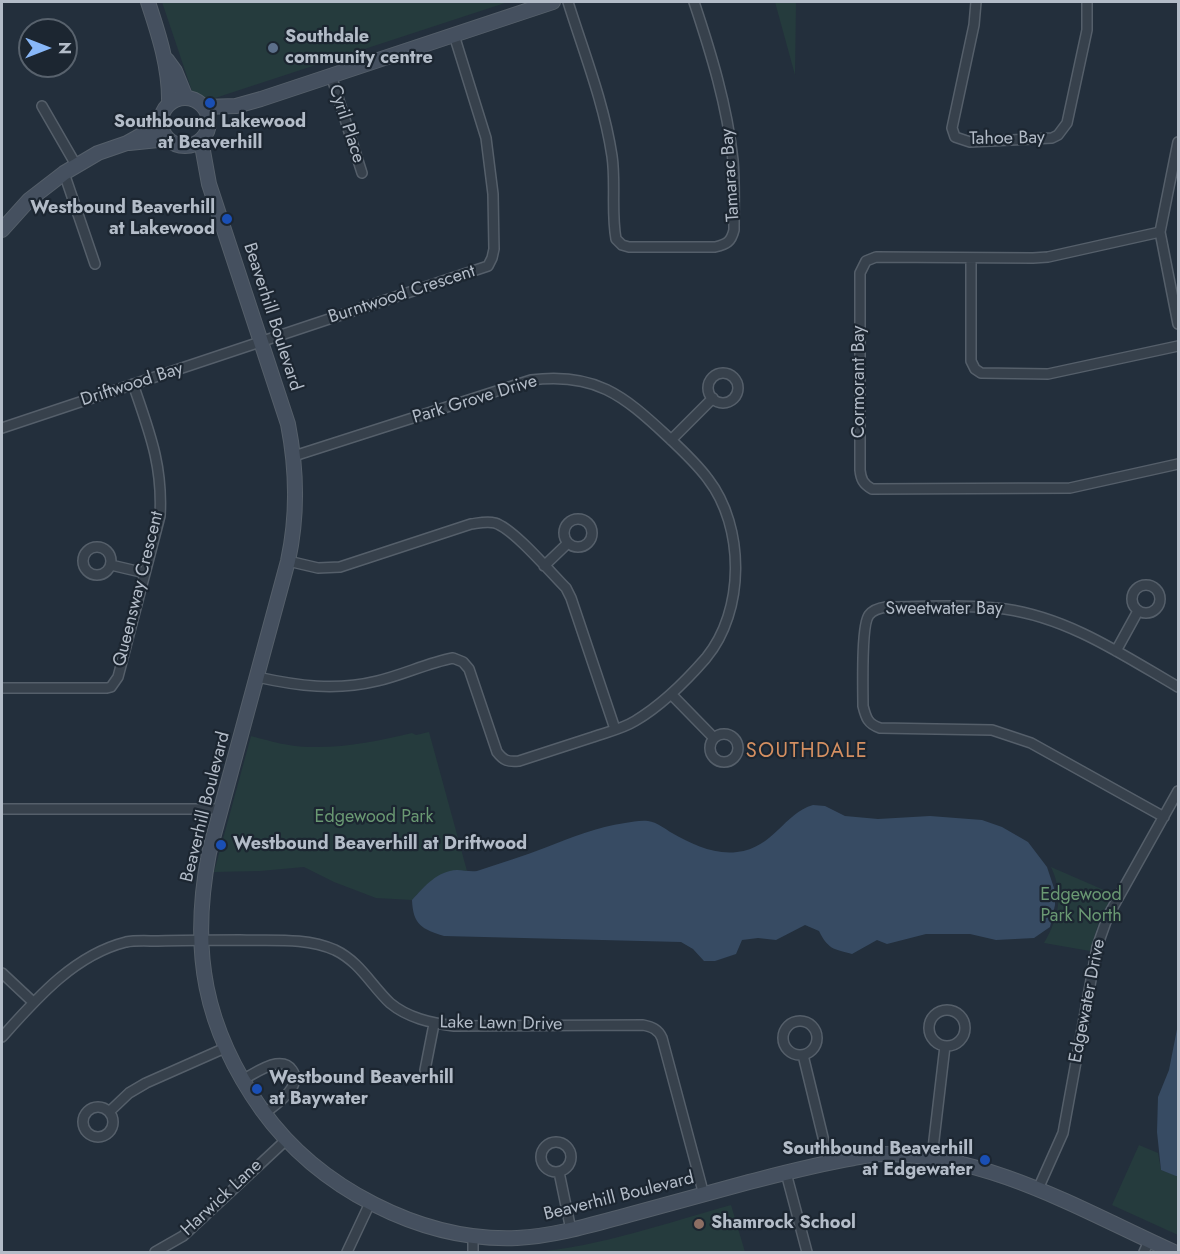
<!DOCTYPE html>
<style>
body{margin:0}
#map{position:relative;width:1180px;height:1254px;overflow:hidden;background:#232f3c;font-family:Jost,sans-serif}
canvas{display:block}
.frame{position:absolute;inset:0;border:3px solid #b3bcc8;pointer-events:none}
.north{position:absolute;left:18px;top:18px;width:60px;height:60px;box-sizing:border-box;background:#1c2631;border:2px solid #58626d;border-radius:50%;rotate:90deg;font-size:16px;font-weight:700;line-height:24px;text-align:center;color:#b3bcc8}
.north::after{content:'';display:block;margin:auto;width:21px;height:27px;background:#88b7f8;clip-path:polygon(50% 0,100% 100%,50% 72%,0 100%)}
</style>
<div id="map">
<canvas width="1180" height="1254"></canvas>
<div class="frame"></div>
<div class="north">N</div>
</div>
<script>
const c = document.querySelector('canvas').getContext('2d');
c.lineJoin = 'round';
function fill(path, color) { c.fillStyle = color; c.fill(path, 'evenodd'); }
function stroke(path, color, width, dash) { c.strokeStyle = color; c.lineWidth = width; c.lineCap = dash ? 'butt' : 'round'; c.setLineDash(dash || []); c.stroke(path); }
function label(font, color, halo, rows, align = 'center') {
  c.font = font + ' Jost,sans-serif'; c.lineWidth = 4.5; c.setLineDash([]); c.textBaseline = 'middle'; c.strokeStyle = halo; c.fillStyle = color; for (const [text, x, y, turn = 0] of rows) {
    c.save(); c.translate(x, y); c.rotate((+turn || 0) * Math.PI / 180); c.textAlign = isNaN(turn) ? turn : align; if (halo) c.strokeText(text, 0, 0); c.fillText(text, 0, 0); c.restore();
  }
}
fill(new Path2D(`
 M 162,2 L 508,2 L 206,101 L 193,94 Z
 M 775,2 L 796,2 L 795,75 Z
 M 429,732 L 467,871 C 444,869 426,884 412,900 L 376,898 L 334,882 L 304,867 L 260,871 L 214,872 L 251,736 C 270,741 290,747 310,747 C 345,748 379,741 412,733 L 416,735 Z
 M 1051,867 L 1113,894 L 1099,921 L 1090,951 L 1044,943 C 1059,917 1064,895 1051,867 Z
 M 1139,1145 L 1158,1153 L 1161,1170 L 1178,1176 L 1178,1235 L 1112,1205 Z
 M 731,1205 L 745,1252 L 535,1252 C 598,1247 670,1222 731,1205 Z`), '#253b3d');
fill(new Path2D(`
 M 813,805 L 825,806 L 845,816 L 878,819 L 930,816 L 982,820 L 1002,827 L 1028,842 L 1047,867 L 1055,891 L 1055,905 L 1050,927 L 1034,938 L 996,940 L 970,934 L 926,934 L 887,944 L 877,940 L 852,954 C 833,949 828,949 819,931 L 805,925 L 776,940 L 758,938 L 742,940 L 736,954 L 715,961 L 704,961 L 693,949 L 681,942 L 444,936 C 422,929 413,925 412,900 C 425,886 437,871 457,870 C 464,870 470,872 477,871 C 500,863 524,856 547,847 C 573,837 597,827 625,823 C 633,822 640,820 648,821 C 657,822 665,829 672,833 C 692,844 714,855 737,852 C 774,848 784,813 813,805 Z
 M 1178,1024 L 1178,1176 L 1176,1176 L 1161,1170 L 1157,1132 L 1158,1097 L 1169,1070 Z`), '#374b63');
const street = new Path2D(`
 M 568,2 C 584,53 604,103 612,156 C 616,183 611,212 616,239 L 622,245 L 629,247 L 715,247 C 727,244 731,242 734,230 C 734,207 735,183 733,160 C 727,105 711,53 694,2
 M 976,2 L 974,25 L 952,128 L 955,137 L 970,142 L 1052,138 L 1058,135 L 1067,123 L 1087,30 L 1087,2
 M 331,75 L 362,173
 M 42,106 L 76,165
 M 1178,142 L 1160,232 L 1178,324
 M 64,173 L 95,264
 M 1160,232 L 1048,257 L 1033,258 L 876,257 L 866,261 L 860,273 L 860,470 C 861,479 863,484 872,489 L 1070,488 L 1178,464
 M 971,259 L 971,361 L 975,369 L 981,373 L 1048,374 L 1178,346
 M708 388a15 15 0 1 1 30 0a15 15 0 1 1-30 0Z
 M 2,428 L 488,266 L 492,258 L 494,249 L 493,194 L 486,138 L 454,35
 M 671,440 L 713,398
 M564 533a14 14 0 1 1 28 0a14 14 0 1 1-28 0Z
 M83 561a14 14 0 1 1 28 0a14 14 0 1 1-28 0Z
 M 288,561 L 318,568 L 340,567 L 471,524 C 479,523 487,521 495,523 C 514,529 550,572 566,588 L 571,598 L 615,729
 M 111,565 L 145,573
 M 544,566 L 568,543
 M1132 599a14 14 0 1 1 28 0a14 14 0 1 1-28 0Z
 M 1116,651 L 1138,611
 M 257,677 C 298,686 336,691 377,681 C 403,675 427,663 453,658 L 463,662 L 469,669 L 497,752 C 504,761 508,762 519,761 C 544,753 568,745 593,737 C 607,732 622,729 635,721 C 662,705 686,681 706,658 C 745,611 745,527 708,479 C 697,464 681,449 667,436 C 623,395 595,372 531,380 L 294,456
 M 2,688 L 107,688 L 111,687 L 118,677 L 160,516 C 163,465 149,431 133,384
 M 671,694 L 714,738
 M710 748a14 14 0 1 1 28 0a14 14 0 1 1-28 0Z
 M 2,809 L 222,809
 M 1164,817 L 1031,743 L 992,730 L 880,728 C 868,724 866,718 863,706 C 863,690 861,625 869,615 C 873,610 879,608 886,607 C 924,607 967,604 1005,609 C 1069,618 1123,655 1178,687
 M 2,973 L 33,1002
 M929 1028a18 18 0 1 1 36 0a18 18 0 1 1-36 0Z
 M783 1038a17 17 0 1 1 34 0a17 17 0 1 1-34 0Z
 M 2,1037 C 36,999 74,955 126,942 C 136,940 148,941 158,941 C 186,940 213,940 240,940 C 271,941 305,937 335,950 C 360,962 371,985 390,1003 C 408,1018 431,1023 454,1026 L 643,1025 C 652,1027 658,1029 662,1038 L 704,1195
 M 803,1055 L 829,1162
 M 425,1070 L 434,1024
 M 242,1080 C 252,1075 264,1066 276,1064 C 283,1063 288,1064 292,1070 C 304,1086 275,1105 265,1113
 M83 1122a15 15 0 1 1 30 0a15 15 0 1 1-30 0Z
 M 109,1112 L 129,1093 L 146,1083 L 225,1048
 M541 1157a15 15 0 1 1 30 0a15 15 0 1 1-30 0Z
 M 932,1157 L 945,1046
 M 559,1172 L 571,1230
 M 786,1173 L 807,1252
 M 1038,1189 L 1063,1133 L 1097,947 L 1108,916 L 1178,791
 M 473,1235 L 473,1252
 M 155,1252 L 183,1236 L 286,1140
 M 347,1252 L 370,1203
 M 1144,1252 L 1149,1241`);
const secondary = new Path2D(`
 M 148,2 C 159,35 170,69 169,104
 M 167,60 L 175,71 L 186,98
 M161 122a24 24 0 1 1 48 0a24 24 0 1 1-48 0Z
 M 204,107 L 236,106 L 261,99 L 553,2
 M 201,140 L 209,184 L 288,424 C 297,470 298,515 288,561 L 209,853 C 190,951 204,1028 262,1110 C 317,1187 421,1242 517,1238 C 555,1236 591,1225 628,1215 C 668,1204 709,1193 749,1182 C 784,1173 818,1164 854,1158 C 864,1156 875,1154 885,1154 C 990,1155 1081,1210 1174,1252
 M 129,143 L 168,139
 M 2,230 L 29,200 L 64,173 L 98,153 L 127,143 L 161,124`);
stroke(street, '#555f6a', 12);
stroke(secondary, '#555f6a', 16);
stroke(street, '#37414c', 9);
stroke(secondary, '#45505f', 14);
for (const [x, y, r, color] of [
 [273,48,6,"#5c6f8a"],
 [210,103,6,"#1a4fb4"],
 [227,219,6,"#1a4fb4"],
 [221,845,6,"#1a4fb4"],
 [257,1089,6,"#1a4fb4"],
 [985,1160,6,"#1a4fb4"],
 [699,1224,6,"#8d6e63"]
]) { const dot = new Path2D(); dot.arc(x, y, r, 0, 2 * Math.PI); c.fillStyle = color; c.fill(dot); stroke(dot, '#1c2631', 2); }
label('bold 18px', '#b3bcc8', '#1c2631', [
 ["Southdale",285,38],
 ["community centre",285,59],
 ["Southbound Lakewood",210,123,"center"],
 ["at Beaverhill",210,144,"center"],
 ["Westbound Beaverhill",215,209,"right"],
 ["at Lakewood",215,230,"right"],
 ["Westbound Beaverhill at Driftwood",233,845],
 ["Westbound Beaverhill",269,1079],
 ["at Baywater",269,1100],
 ["Southbound Beaverhill",973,1150,"right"],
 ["at Edgewater",973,1171,"right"],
 ["Shamrock School",711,1224]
], 'left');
label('18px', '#b3bcc8', '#1c2631', [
 ["Cyril Place",346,124,72],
 ["Tahoe Bay",1007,139,-1],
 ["Tamarac Bay",731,175,-94],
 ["Burntwood Crescent",402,295,-18],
 ["Beaverhill Boulevard",272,317,72],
 ["Cormorant Bay",860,382,-90],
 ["Driftwood Bay",132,385,-18],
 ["Park Grove Drive",475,400,-17],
 ["Queensway Crescent",139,589,-76],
 ["Sweetwater Bay",944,610],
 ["Beaverhill Boulevard",206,807,-76],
 ["Edgewater Drive",1088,1001,-79],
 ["Lake Lawn Drive",501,1024,1],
 ["Beaverhill Boulevard",619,1197,-14],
 ["Harwick Lane",222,1198,-43]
]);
label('18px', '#6a9973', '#1c2631', [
 ["Edgewood Park",374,818],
 ["Edgewood",1081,896],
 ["Park North",1081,917]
]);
c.letterSpacing = '1.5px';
label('20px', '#d48f61', '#1c2631', [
 ["SOUTHDALE",807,752]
]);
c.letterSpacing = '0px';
</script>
